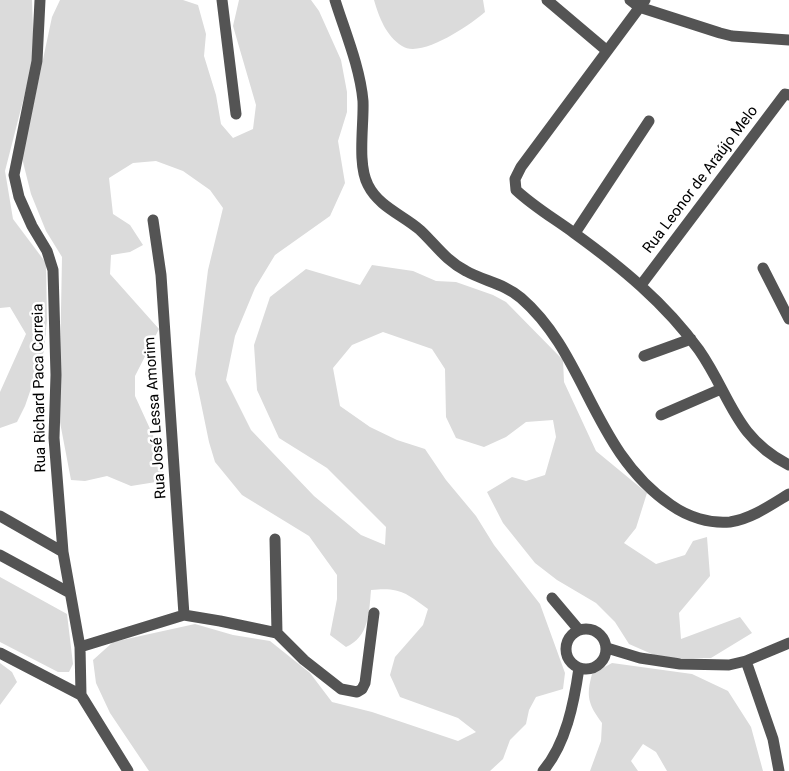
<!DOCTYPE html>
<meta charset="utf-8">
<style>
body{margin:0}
canvas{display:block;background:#fff}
</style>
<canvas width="789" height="771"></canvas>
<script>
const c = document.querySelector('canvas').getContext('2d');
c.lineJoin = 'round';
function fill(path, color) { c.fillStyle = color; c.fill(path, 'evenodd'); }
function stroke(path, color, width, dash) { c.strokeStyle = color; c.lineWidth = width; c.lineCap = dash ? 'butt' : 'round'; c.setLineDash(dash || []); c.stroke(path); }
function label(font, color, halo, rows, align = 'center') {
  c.font = font + ' Roboto,sans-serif'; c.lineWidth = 5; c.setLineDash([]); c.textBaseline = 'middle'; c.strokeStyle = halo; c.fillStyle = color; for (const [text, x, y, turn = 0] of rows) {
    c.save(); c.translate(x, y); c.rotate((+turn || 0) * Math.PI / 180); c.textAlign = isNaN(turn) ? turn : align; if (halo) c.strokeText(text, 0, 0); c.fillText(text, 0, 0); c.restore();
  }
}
fill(new Path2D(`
 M 0,0 L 32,0 L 34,58 L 5,171 L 13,219 L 46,263 L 47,320 L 44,351 L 25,406 L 17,422 L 0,428 L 0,392 L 26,334 L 10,307 L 0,308 Z
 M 60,0 L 183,0 L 198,5 L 206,34 L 204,56 L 216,95 L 221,124 L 233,138 L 253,129 L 256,105 L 233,26 L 239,0 L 311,0 L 319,11 L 341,60 L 347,92 L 347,112 L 338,141 L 345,183 L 330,216 L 275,255 L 255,288 L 235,336 L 226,380 L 251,430 L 314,496 L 361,535 L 385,545 L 386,527 L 327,468 L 279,438 L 257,390 L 254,345 L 270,297 L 306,269 L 360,285 L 372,265 L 413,271 L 436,281 L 456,282 L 493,295 L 506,302 L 563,360 L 564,382 L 596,451 L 647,493 L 636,528 L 624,543 L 656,564 L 685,555 L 693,541 L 707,537 L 710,576 L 679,613 L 681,639 L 740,617 L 752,633 L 711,658 L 661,658 L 629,644 L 615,622 L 596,603 L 557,580 L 535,563 L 503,523 L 487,492 L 512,477 L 526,481 L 545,475 L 556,437 L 553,420 L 526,422 L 506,437 L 484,447 L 456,438 L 446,417 L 445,369 L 432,349 L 383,332 L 352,345 L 333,368 L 340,406 L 370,427 L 397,440 L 425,449 L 446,480 L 476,516 L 494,545 L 540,604 L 565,673 L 563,689 L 536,697 L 529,710 L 526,724 L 510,740 L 503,759 L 490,771 L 149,771 L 110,713 L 96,683 L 93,660 L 113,642 L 195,624 L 233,635 L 270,641 L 310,673 L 332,702 L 372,712 L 458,741 L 476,732 L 458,718 L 400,697 L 390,675 L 395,657 L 423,625 L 428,609 C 406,593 400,587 371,590 C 369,613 369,637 346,647 L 330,635 L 337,599 L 337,575 L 309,536 L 242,495 L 215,462 L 209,442 L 195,374 L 208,270 L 223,208 L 210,190 L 183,171 L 156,161 L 133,163 L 109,178 L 113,214 L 130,225 L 143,245 L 130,252 L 111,255 L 110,274 L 159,329 L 135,376 L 135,396 L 162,455 L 163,472 L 156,482 L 131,486 L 107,476 L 85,481 L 71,480 L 59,417 L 62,257 L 46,231 L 31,194 L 22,158 L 52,17 Z
 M 374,0 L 483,0 L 485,12 C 470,25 421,59 402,46 C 386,36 379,17 374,0 Z
 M 0,577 L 67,614 L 73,664 L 69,672 L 58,672 L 0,642 Z
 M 0,663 L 12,672 L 17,682 L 0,705 Z
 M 612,663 L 692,674 L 728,691 L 751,727 L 763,771 L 667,771 L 656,752 L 643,744 L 631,761 L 638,771 L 590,771 L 601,741 L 602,723 C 588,704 586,696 592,674 Z`), '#dbdbdb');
stroke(new Path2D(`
 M 40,0 L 37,61 L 14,175 L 19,197 L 32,226 L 47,251 L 53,270 L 56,375 L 54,438 L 63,552 L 80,647 L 81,695 L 128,771
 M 222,0 L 236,114
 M 335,0 C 345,32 360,67 363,101 C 364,125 357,164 368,185 C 379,207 403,215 420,230 C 435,244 446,261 466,271 C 484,281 505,284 521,298 C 587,355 592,451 671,505 C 688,517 710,524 730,522 C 751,519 771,505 789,494
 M 547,0 L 606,50
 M 630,0 L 639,7 L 720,33 L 732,36 L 789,40
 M 645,0 L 521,167 L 515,179 L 516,190 C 534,207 555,219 574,233 C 621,267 665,303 699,350 C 731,396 734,437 789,465
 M 153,220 L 161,275 L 184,615
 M 575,233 L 649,121
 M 763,268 L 789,319
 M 641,285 L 785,94 L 789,95
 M 644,356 L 691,339
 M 661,415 L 721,389
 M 0,516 L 63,552
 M 275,539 L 277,633
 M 0,555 L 70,593
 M 552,598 L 579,630
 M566 649a20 20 0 1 1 40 0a20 20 0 1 1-40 0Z
 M 80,647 L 184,615 L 220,621 L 277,633 L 304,660 L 341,689 L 357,692 L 362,689 L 365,683 L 374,613
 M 607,648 L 640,658 L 680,664 L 729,665 L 746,661 L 789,643
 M 0,653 L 81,695
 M 746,661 L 773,739 L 779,771
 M 543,771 C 566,744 574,703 579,668`), '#545454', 11);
label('15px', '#000', '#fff', [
 ["Rua Leonor de Araújo Melo",701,180,-53],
 ["Rua Richard Paca Correia",40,388,-91],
 ["Rua José Lessa Amorim",156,418,-94]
]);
</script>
